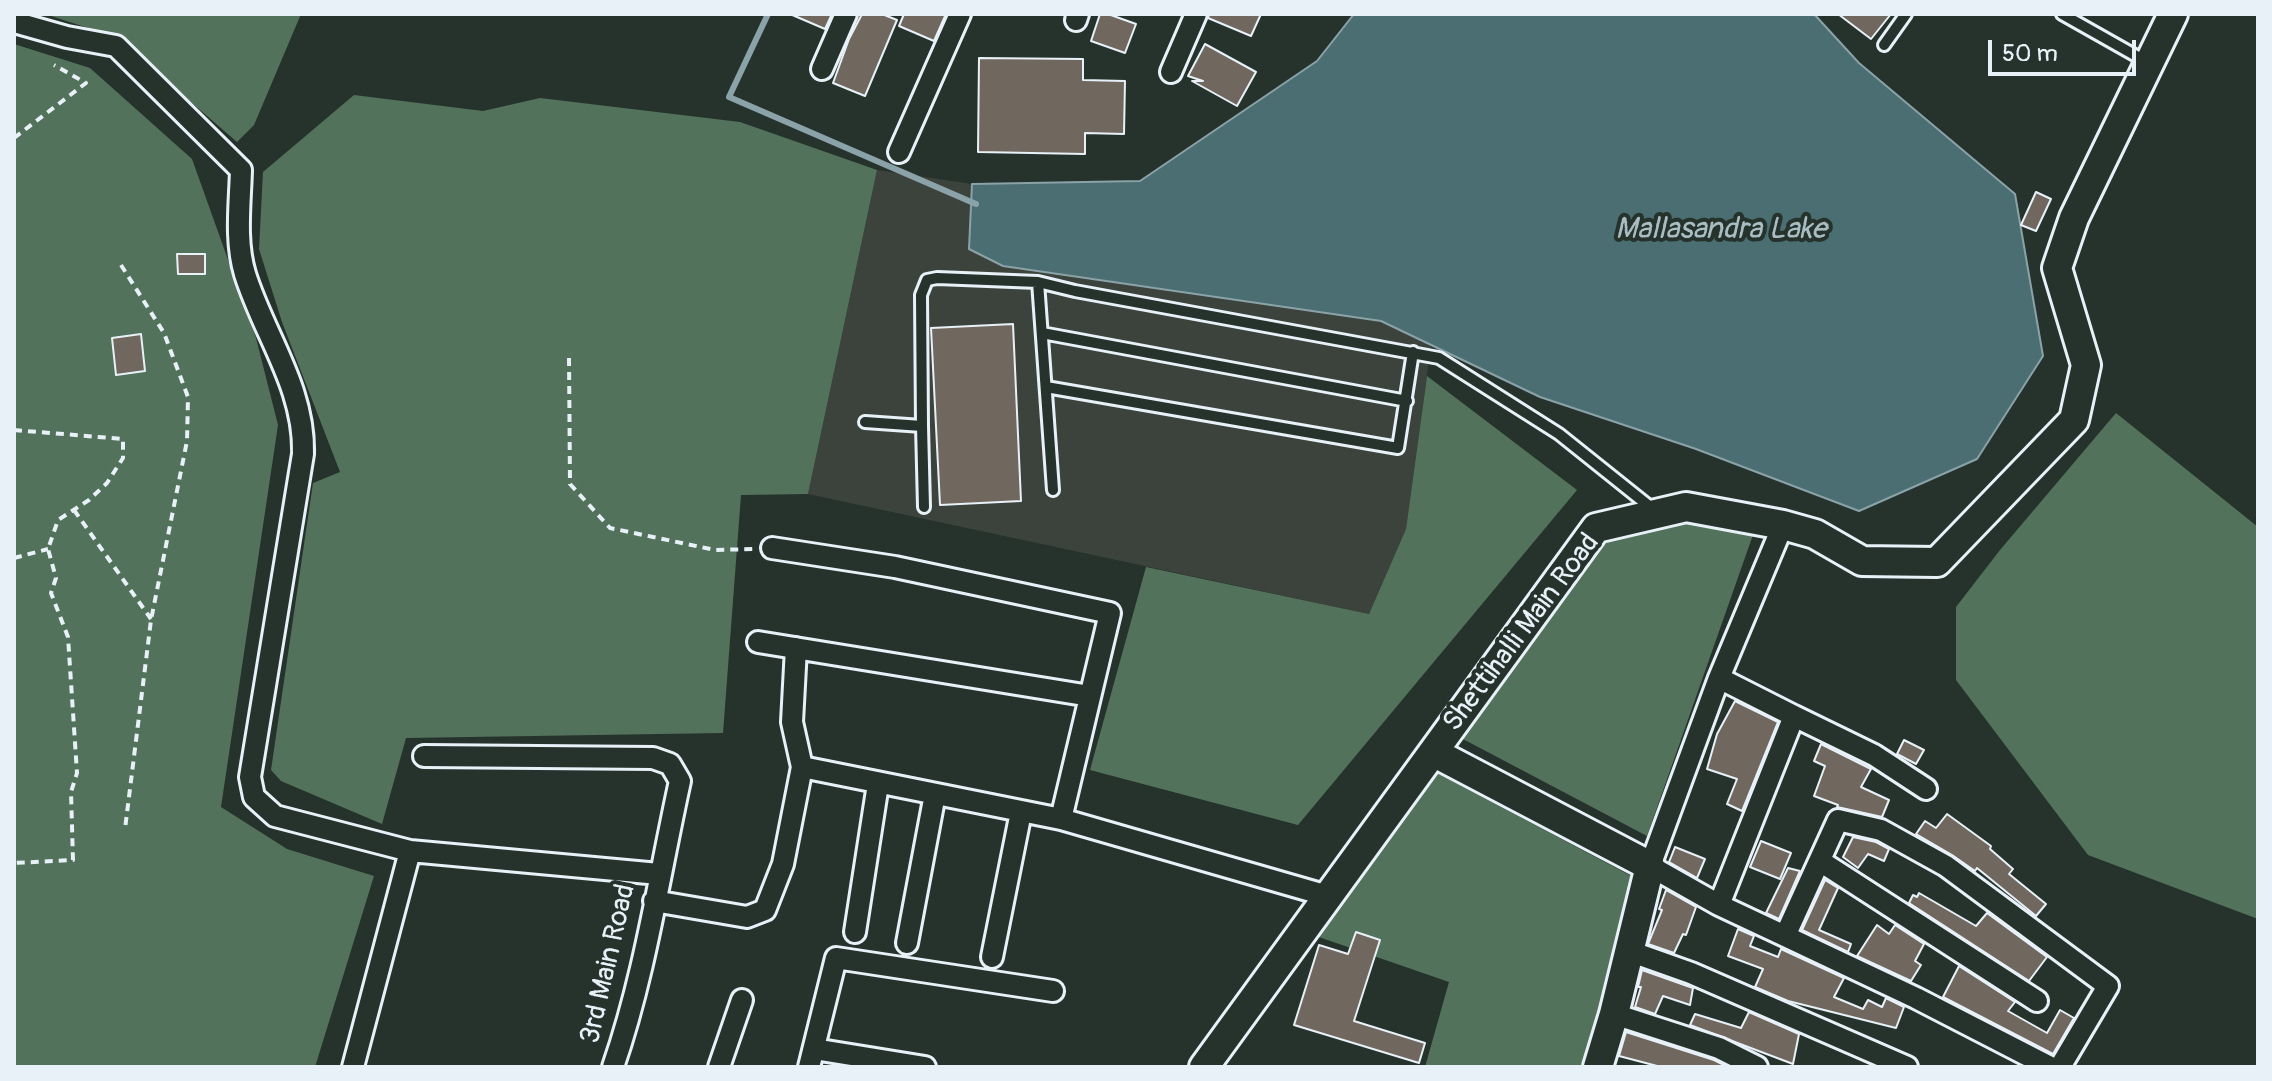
<!DOCTYPE html>
<style>
body{margin:0}
#map{position:relative;width:2272px;height:1081px;overflow:hidden;background:#26332d;font-family:Pangolin,sans-serif}
canvas{display:block}
.frame{position:absolute;inset:0;border:16px solid #e8f1f8;pointer-events:none}
.scale{position:absolute;left:1988px;top:40px;width:148px;height:36px;box-sizing:border-box;border:4px solid #e8f1f8;border-top:0;padding-left:10px;font-size:24px;line-height:28px;white-space:nowrap;color:#e8f1f8;-webkit-text-stroke:6px #26332d;paint-order:stroke}
</style>
<div id="map">
<canvas width="2272" height="1081"></canvas>
<div class="frame"></div>
<div class="scale">50 m</div>
</div>
<script>
const c = document.querySelector('canvas').getContext('2d');
c.lineJoin = 'round';
function fill(path, color) { c.fillStyle = color; c.fill(path, 'evenodd'); }
function stroke(path, color, width, dash) { c.strokeStyle = color; c.lineWidth = width; c.lineCap = dash ? 'butt' : 'round'; c.setLineDash(dash || []); c.stroke(path); }
function label(font, color, halo, rows, align = 'center') {
  c.font = font + ' Pangolin,sans-serif'; c.lineWidth = 8; c.setLineDash([]); c.textBaseline = 'middle'; c.strokeStyle = halo; c.fillStyle = color; for (const [text, x, y, turn = 0] of rows) {
    c.save(); c.translate(x, y); c.rotate((+turn || 0) * Math.PI / 180); c.textAlign = isNaN(turn) ? turn : align; if (halo) c.strokeText(text, 0, 0); c.fillText(text, 0, 0); c.restore();
  }
}
fill(new Path2D(`
 M 877,170 L 972,184 L 969,249 L 1381,321 L 1431,345 L 1406,529 L 1369,614 L 808,494 Z`), '#3c433c');
fill(new Path2D(`
 M 45,14 L 301,14 L 254,125 L 237,142 L 116,37 Z
 M 14,44 L 90,68 L 192,159 L 256,338 L 278,425 L 221,807 L 287,849 L 374,876 L 315,1067 L 14,1067 Z
 M 354,95 L 483,111 L 540,98 L 740,122 L 877,170 L 808,494 L 741,495 L 723,733 L 406,738 L 382,824 L 281,781 L 271,770 L 313,483 L 340,472 L 282,322 L 259,249 L 263,172 Z
 M 1427,376 L 1577,490 L 1298,825 L 1090,770 L 1146,567 L 1369,614 L 1406,529 Z
 M 2116,413 L 2258,527 L 2258,919 L 2088,855 L 1956,680 L 1956,607 L 2000,550 Z
 M 1682,523 L 1754,532 L 1647,836 L 1461,738 L 1602,535 Z
 M 1437,773 L 1635,878 L 1585,1067 L 1425,1067 L 1449,982 L 1313,935 Z`), '#53725b');
const water = new Path2D(`
 M 1354,14 L 1814,14 L 1859,63 L 2015,194 L 2043,356 L 1977,459 L 1859,511 L 1696,449 L 1540,397 L 1381,321 L 1003,266 L 969,249 L 972,184 L 1140,181 L 1317,61 Z`);
fill(water, '#4b6e72');
stroke(water, '#8aa2a8', 2);
stroke(new Path2D(`
 M 768,14 L 729,97 L 976,204`), '#8aa2a8', 6);
const building = new Path2D(`
 M 790,14 L 832,14 L 825,29 Z
 M 862,14 L 882,14 L 897,20 L 865,96 L 833,83 L 849,39 Z
 M 904,14 L 946,14 L 934,41 L 899,26 Z
 M 1100,14 L 1108,14 L 1136,24 L 1125,53 L 1091,41 Z
 M 1209,14 L 1261,14 L 1251,36 L 1208,18 Z
 M 1838,14 L 1891,14 L 1871,39 Z
 M 1205,44 L 1256,72 L 1237,106 L 1192,81 L 1203,81 L 1188,76 Z
 M 979,58 L 1083,59 L 1083,80 L 1125,81 L 1124,134 L 1085,133 L 1085,154 L 978,152 Z
 M 2036,192 L 2051,199 L 2036,231 L 2021,225 Z
 M 177,254 L 205,254 L 205,274 L 178,274 Z
 M 1013,324 L 1021,501 L 940,505 L 931,328 Z
 M 141,334 L 145,371 L 116,375 L 112,338 Z
 M 1735,701 L 1778,722 L 1742,811 L 1727,804 L 1737,779 L 1707,769 L 1717,734 Z
 M 1904,740 L 1924,750 L 1916,764 L 1897,754 Z
 M 1821,744 L 1871,769 L 1861,787 L 1889,800 L 1882,817 L 1837,807 L 1838,805 L 1814,796 L 1825,766 L 1814,761 Z
 M 1947,814 L 1991,846 L 1990,849 L 2013,869 L 2009,874 L 2046,904 L 2036,916 L 1977,868 L 1975,871 L 1952,855 L 1916,834 L 1925,821 L 1936,828 Z
 M 1853,837 L 1876,842 L 1889,849 L 1884,861 L 1868,854 L 1858,868 L 1843,857 Z
 M 1761,841 L 1791,853 L 1780,879 L 1750,867 Z
 M 1675,847 L 1705,859 L 1697,878 L 1669,862 Z
 M 1788,868 L 1800,871 L 1779,919 L 1766,913 Z
 M 1825,880 L 1838,888 L 1819,930 L 1851,944 L 1848,952 L 1802,930 Z
 M 1666,890 L 1696,907 L 1686,935 L 1683,934 L 1674,953 L 1648,944 L 1662,910 L 1659,909 Z
 M 1919,893 L 1976,926 L 1987,913 L 2047,957 L 2029,981 L 1909,903 L 1913,895 L 1917,897 Z
 M 1877,925 L 1889,934 L 1895,925 L 1924,944 L 1915,961 L 1921,965 L 1911,981 L 1857,956 Z
 M 1738,929 L 1754,936 L 1750,946 L 1778,957 L 1781,949 L 1844,978 L 1834,997 L 1863,1009 L 1868,1000 L 1882,1007 L 1886,998 L 1904,1007 L 1896,1028 L 1788,1001 L 1755,987 L 1763,969 L 1728,956 Z
 M 1356,932 L 1380,940 L 1354,1021 L 1425,1043 L 1419,1063 L 1294,1025 L 1319,945 L 1348,954 Z
 M 1959,966 L 2015,1002 L 2008,1011 L 2047,1033 L 2060,1010 L 2074,1018 L 2053,1054 L 1943,997 Z
 M 1642,970 L 1693,988 L 1690,1005 L 1663,996 L 1655,1014 L 1635,1007 L 1641,987 L 1638,987 Z
 M 1749,1012 L 1799,1034 L 1793,1064 L 1690,1025 L 1695,1014 L 1741,1028 Z
 M 1626,1032 L 1714,1060 L 1728,1067 L 1661,1067 L 1619,1056 Z`);
fill(building, '#70685f');
stroke(building, '#e8f1f8', 2);
const lane = new Path2D(`
 M 2062,14 L 2147,62
 M 1884,45 L 1906,14
 M 1038,282 L 1053,490
 M 1042,333 L 1407,401
 M 1046,387 L 1398,448 L 1413,352
 M 865,422 L 922,426 L 921,295 L 927,280 L 937,278 L 1038,282 L 1075,291 L 1439,358 L 1559,434 L 1654,510
 M 922,426 L 924,507`);
const street = new Path2D(`
 M 1076,20 L 1078,14
 M 14,22 L 67,37 L 116,46 L 241,170 C 240,204 235,241 245,274 C 264,335 305,388 303,454 L 250,777 L 254,797 L 275,816 L 410,851 L 659,874
 M 822,69 L 846,14
 M 1171,72 L 1196,14
 M 899,152 L 960,14
 M 772,548 L 895,567 L 1110,613 L 1061,819
 M 758,642 L 1090,696
 M 1719,678 L 1794,716
 M 424,756 L 653,758 L 670,764 L 680,781 C 659,876 645,975 613,1067
 M 802,767 L 1061,819 L 1328,896
 M 1926,789 L 1874,755 L 1794,716 L 1719,905 L 1785,936 L 1838,820 L 1881,830 L 1946,866 L 2108,986 L 2060,1067
 M 1820,861 L 2037,1001
 M 654,901 L 747,917 L 765,910 L 783,864 L 802,767 L 792,722 L 796,648
 M 1719,905 L 1650,866 L 1719,678 L 1783,525
 M 855,932 L 878,784
 M 1785,936 L 1916,998 L 2050,1067
 M 907,943 L 935,794
 M 1629,951 L 1691,973 L 1907,1067
 M 992,957 L 1021,812
 M 1614,1014 L 1719,1048 L 1757,1067
 M 814,1049 L 925,1067
 M 353,1067 L 410,851
 M 719,1067 L 742,1000
 M 809,1067 L 836,958 L 1053,991`);
const secondary = new Path2D(`
 M 1433,752 L 1650,866 L 1614,1014 L 1598,1067
 M 1204,1067 L 1596,528 L 1686,507 L 1783,525 L 1815,534 L 1862,561 L 1937,562 L 2074,420 L 2086,365 L 2057,268 L 2074,218 L 2173,14`);
stroke(lane, '#e8f1f8', 16);
stroke(street, '#e8f1f8', 26);
stroke(secondary, '#e8f1f8', 34);
stroke(new Path2D(`
 M 14,138 L 86,83 L 54,65
 M 121,265 L 164,333 L 188,397 L 187,441 L 151,620 L 125,829
 M 569,358 L 570,484 L 610,528 L 715,550 L 753,549
 M 14,430 L 123,439 L 123,458 L 107,483 L 89,500 L 58,520 L 48,549 L 56,578 L 51,593 L 68,637 L 77,773 L 71,792 L 73,860 L 14,863
 M 74,510 L 151,619
 M 14,558 L 48,549`), '#e8f1f8', 4, [8, 6]);
stroke(lane, '#26332d', 10);
stroke(street, '#26332d', 20);
stroke(secondary, '#26332d', 28);
label('28px', '#e8f1f8', '#26332d', [
 ["Shettihalli Main Road",1522,633,-53],
 ["3rd Main Road",609,964,-77]
]);
label('italic 30px', '#a9bdc2', '#26332d', [
 ["Mallasandra Lake",1721,230]
]);
</script>
